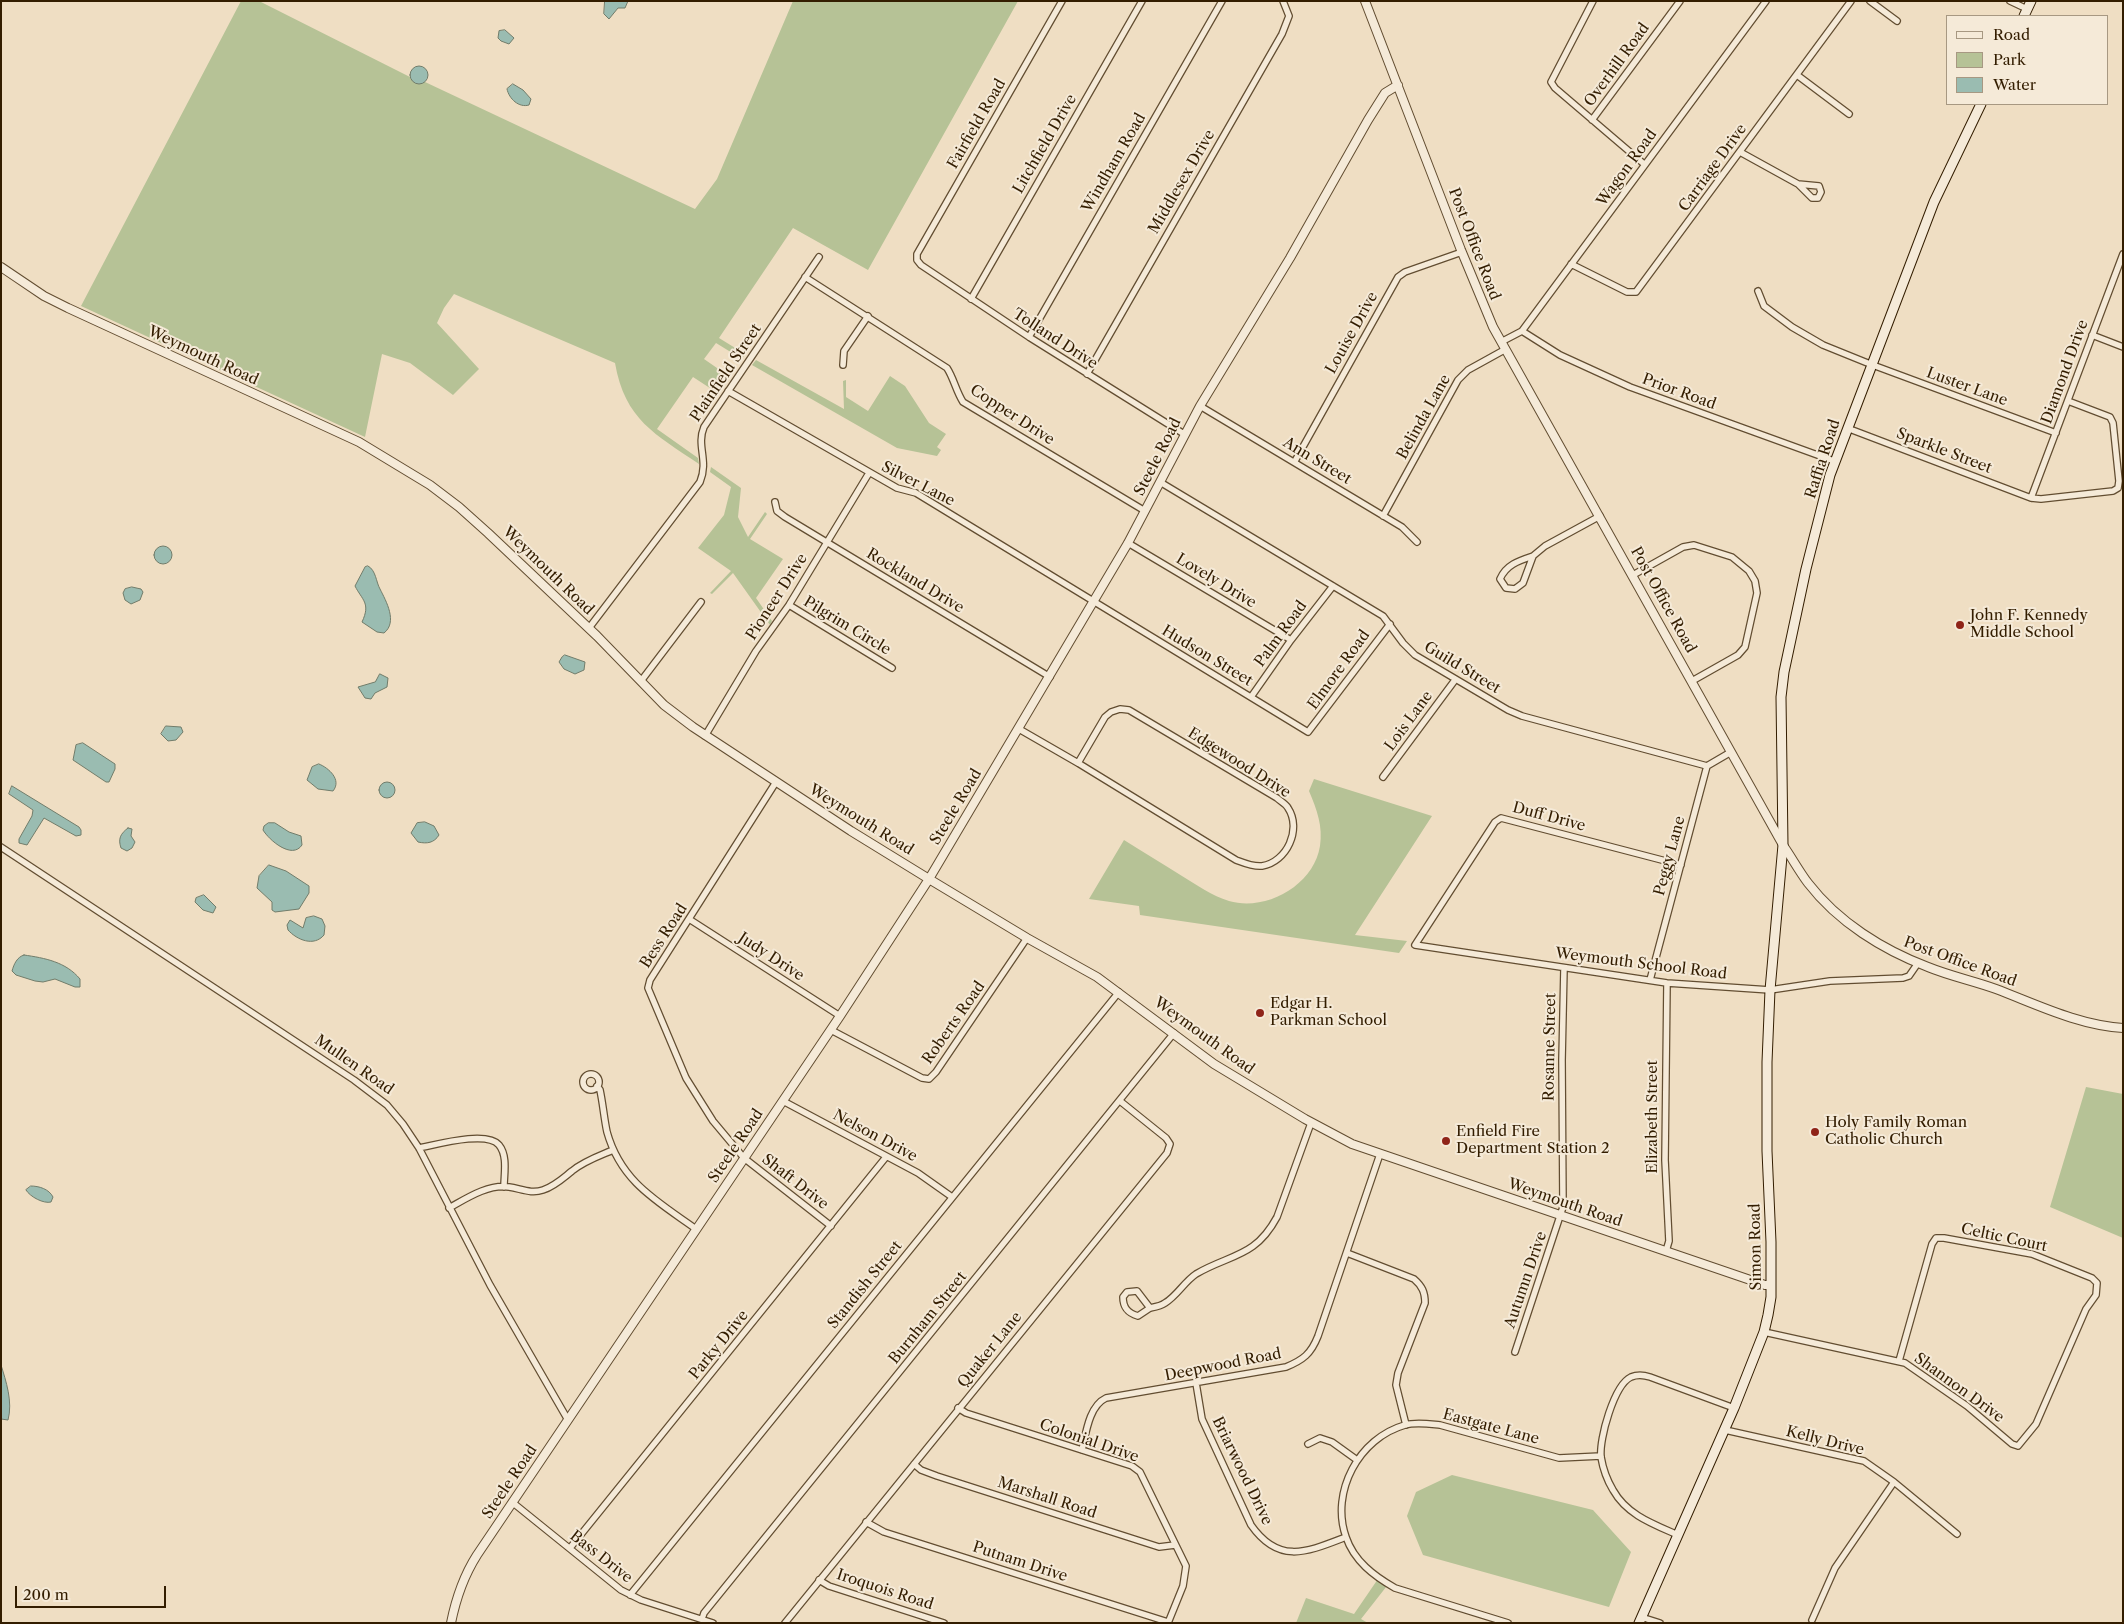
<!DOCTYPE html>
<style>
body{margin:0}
#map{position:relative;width:2124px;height:1624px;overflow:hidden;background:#efdec3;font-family:"Libre Caslon Text",serif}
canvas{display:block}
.frame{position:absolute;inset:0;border:2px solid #331d00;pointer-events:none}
.legend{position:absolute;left:1946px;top:15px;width:162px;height:90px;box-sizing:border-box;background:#f5ead8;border:1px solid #a79882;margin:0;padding:6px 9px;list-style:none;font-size:15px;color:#331d00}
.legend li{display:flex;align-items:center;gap:10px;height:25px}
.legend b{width:25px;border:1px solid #a79882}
.scale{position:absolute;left:15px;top:1586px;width:151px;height:22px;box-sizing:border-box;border:2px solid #331d00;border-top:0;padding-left:6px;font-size:15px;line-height:18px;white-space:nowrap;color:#331d00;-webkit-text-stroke:4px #f5ead8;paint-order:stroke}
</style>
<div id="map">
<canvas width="2124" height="1624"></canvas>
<div class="frame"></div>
<ul class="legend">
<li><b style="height:6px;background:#f5ead8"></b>Road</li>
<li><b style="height:14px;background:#b6c296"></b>Park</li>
<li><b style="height:14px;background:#9abcb1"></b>Water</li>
</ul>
<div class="scale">200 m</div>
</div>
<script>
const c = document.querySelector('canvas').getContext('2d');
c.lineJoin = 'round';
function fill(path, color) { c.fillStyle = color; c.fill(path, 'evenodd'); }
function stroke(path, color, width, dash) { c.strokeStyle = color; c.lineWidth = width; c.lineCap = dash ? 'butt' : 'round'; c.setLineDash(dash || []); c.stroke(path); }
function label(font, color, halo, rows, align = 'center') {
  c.font = font + ' "Libre Caslon Text",serif'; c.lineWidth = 4; c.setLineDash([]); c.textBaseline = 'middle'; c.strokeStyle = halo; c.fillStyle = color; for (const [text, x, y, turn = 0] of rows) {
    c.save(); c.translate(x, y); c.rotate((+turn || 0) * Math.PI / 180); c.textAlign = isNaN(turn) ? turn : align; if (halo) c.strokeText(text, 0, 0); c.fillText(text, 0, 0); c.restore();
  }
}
fill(new Path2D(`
 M 241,1 L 259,1 L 410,77 L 411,79 L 425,82 L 695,209 L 717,179 L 793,1 L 1018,1 L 868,270 L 793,228 L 719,338 L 745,354 L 742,359 L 716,343 L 704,359 L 730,377 L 719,394 L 693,377 L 657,429 L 698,458 L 699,464 C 655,434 625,420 615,363 L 454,294 L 444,308 L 437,323 L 479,369 L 453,395 L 410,363 L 382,354 L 365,437 L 81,306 Z
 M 756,360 L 844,409 L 843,381 L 846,380 L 846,397 L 868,411 L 890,376 L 905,386 L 929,423 L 946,434 L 937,447 L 941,450 L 937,456 L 897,448 L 752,365 Z
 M 711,467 L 741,488 L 738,517 L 748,537 L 765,512 L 767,514 L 750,539 L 783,559 L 756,598 L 772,621 L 770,625 L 733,573 L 712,594 L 710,593 L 731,571 L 698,548 L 724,515 L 731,487 L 710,472 Z
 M 1314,779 L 1432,816 L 1355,935 L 1407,941 L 1399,953 L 1140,915 L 1139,906 L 1089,899 L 1124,840 C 1143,852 1163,864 1182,876 C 1197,885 1212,896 1229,901 C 1266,912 1314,885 1320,846 C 1323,826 1317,810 1309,791 Z
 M 2086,1087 L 2123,1094 L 2123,1238 L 2050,1207 Z
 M 1452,1475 L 1593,1510 L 1631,1552 L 1609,1607 L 1423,1555 L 1407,1516 L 1416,1492 Z
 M 1380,1576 L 1390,1582 L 1361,1619 L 1368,1623 L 1296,1623 L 1306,1598 L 1354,1614 Z`), '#b6c296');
const water = new Path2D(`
 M 605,1 L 628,1 L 625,8 L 618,8 L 609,19 L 604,14 Z
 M 505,30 L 514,38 L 509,44 L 501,41 L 498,38 L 499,31 Z
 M410 75a9 9 0 1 1 18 0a9 9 0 1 1-18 0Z
 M 513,84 L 523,90 L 531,99 L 529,105 C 519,108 509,99 507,89 Z
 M154 555a9 9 0 1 1 18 0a9 9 0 1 1-18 0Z
 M 368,566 C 376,570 376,582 380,589 C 386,601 398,622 384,633 L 377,632 L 362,622 C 371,603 362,600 355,586 L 365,567 Z
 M 132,587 L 141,589 L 143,592 L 140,600 L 131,604 L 125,600 L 123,593 L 125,589 Z
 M 565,655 L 585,662 L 584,670 L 575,674 L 564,669 L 559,662 L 562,657 Z
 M 380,674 L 388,678 L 387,687 L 375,693 L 371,699 L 365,698 L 358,687 L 375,682 Z
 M 166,726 L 181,727 L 183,732 L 176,740 L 168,741 L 161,734 Z
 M 83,743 L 115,764 L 115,769 L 109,782 L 106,782 L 73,760 L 76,745 Z
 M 319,764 C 329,768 342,780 333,791 L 318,789 L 307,780 L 312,767 Z
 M379 790a8 8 0 1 1 16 0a8 8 0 1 1-16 0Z
 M 12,786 L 79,827 L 81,830 L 81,835 L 76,836 L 44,818 L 27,845 L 19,843 L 19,839 L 32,816 L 33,810 L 9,794 Z
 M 425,822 L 434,826 L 439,835 C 434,843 427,844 418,842 L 411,833 L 417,823 Z
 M 275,823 L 289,832 L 301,836 L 302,845 C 292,860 269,840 263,830 L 264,826 L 268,823 Z
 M 128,828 L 132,829 L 131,836 L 135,842 L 132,848 L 127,851 L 121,848 C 118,839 120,834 128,828 Z
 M 269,865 L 286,871 L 309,886 L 309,893 L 299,909 L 275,912 L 272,910 L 272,902 L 257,888 L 259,876 Z
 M 204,895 L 216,907 L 213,913 L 203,910 L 195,902 L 196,898 Z
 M 314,916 L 322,919 L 325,926 L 324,935 C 314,947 297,940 288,930 L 287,925 L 290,920 L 303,928 L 306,918 Z
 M 24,955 C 45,958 66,962 80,979 L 80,987 L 75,987 L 55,979 L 43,982 L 35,981 L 16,975 L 12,971 C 14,964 17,957 24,955 Z
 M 31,1186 C 39,1186 49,1189 53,1197 L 51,1202 C 44,1204 30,1197 26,1190 Z
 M 1,1365 C 6,1381 13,1402 8,1420 L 1,1419 Z`);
fill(water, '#9abcb1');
stroke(water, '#717c6a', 1);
const minor = new Path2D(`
 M 1062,1 L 917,254 L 917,260 L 921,265 L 1029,337 L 1184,434
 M 1593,1 L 1551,82 L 1555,88 L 1644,164
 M 1870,1 L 1897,21
 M 2010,1 L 2027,9
 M 1797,75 L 1849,114
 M 1592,120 L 1680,1
 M 1740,152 L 1798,184 L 1812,198 L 1818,198 L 1821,192 L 1819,186 L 1798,184
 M 1571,264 L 1627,292 L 1636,292 L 1851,1
 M 805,277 L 947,368 C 954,379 956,391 963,402 L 1145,511
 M 1758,291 L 1764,306 L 1792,327 L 1823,345 L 1870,364 L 2056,433
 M 971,299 L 1142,1
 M 1522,331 L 1560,355 L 1630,387 L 1834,461
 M 2092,335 L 2123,347
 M 1029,337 L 1222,1
 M 1501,342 L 1522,331 L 1766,1
 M 843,365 L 844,351 L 868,316
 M 1087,374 L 1282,34 L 1289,16 L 1283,1
 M 728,391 L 897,488 L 916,493 L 1308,732 L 1390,624
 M 1200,406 L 1402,527 L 1417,542
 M 1847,428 L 2031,498 L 2041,499 L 2113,491 L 2118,488 L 2119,481 L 2113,423 L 2110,417 L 2068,401
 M 1295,461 L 1398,277 L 1405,272 L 1462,252
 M 1160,482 L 1383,616 L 1403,643 L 1415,655 L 1508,710 L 1522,716 L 1707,766
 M 2031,498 L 2123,254
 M 775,502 L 777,511 L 785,517 L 1050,677
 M 1383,516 L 1458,380 L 1468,370 L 1506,349
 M 1128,543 L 1291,640
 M 1533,556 L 1523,583 L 1515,589 L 1506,588 L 1500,579 C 1506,565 1518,561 1533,556 Z
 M 1533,556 L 1545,546 L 1600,516
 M 1633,575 L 1683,547 L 1694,545 L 1732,557 L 1749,571 L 1755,581 L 1757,593 L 1745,647 L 1738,655 L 1692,681
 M 789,605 L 892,668
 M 589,628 L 700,482 C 709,460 696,446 704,427 L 819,257
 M 641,681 L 701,602
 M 1251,697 L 1291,640 L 1333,586
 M 1120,709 L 1129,710 L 1277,798 C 1280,801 1286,804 1288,808 C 1302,829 1287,862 1262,866 C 1253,867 1244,863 1236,860 L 1078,763 L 1105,717 L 1111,712 Z
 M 1019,729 L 1078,763
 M 705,736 L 756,651 L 789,605 L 869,473
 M 1383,777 L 1455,680
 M 776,782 L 650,980 L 648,988 L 686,1078 L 713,1121 L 744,1158 L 831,1226
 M 1,847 L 354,1080 L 387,1105 L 403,1124 L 419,1148 L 490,1285 L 568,1420
 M 1681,865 L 1501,818 L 1495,822 L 1415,945 L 1667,983 L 1770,990 L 1830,981 L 1903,978 L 1909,976 L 1918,963
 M 689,919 L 840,1016
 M 1650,980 L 1707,766 L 1731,752
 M 831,1030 L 922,1078 L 929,1079 L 936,1072 L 1027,938
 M583 1082a8 8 0 1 1 16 0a8 8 0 1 1-16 0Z
 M 597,1086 L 600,1090 C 603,1104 604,1118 607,1132 C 621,1182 657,1201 696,1229
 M 783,1101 L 918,1173 L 952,1197
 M 419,1148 C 435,1145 487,1130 499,1145 C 508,1156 504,1174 504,1187
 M 449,1208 C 467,1198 488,1184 509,1187 C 522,1189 531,1194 543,1190 C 555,1186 563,1178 572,1171 C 584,1161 599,1156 613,1150
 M 1666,1251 L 1669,1241 L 1665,1160 L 1667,983
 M 1347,1253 L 1414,1279 C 1422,1286 1425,1292 1425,1303 L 1398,1373 L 1396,1385 L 1406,1425
 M 1150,1308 L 1138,1316 C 1128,1313 1123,1308 1123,1297 L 1127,1292 L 1137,1291 L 1150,1308 C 1155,1307 1161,1306 1165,1303 C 1177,1296 1184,1282 1196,1274 C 1230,1254 1255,1258 1277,1217 L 1311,1123
 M 1764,1332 L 1905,1363 L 1967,1406 L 2012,1444 L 2018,1446 L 2036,1424 L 2086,1309 L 2096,1295 L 2097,1283 L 2092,1278 L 2032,1254 L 1944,1238 L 1936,1238 L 1932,1244 L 1899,1361
 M 1515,1352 L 1563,1207 L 1562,1060 L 1564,968
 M 1196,1383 L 1202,1419 L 1251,1525 C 1279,1565 1307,1552 1346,1537
 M 958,1408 L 966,1413 L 1132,1466 L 1140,1472 L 1186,1566 L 1183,1586 L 1168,1623
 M 1725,1430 L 1864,1461 L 1894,1482 L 1957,1534
 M 1308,1444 L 1320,1438 L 1332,1442 L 1357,1460
 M 1082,1450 C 1086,1433 1089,1406 1106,1398 L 1286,1367 C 1303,1360 1311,1354 1318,1336 L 1380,1154
 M 914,1464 L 921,1470 L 937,1476 L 1159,1547 L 1175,1545
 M 512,1502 L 621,1590 L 641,1600 L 713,1623
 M 866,1522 L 884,1532 L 1168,1622
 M 1678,1535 C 1653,1524 1627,1515 1613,1490 C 1607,1480 1603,1469 1601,1457 C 1599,1439 1614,1385 1631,1377 C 1638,1374 1644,1375 1650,1377 L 1734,1408
 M 570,1548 L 886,1157
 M 819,1580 L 829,1586 L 944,1623
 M 630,1595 L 1119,992
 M 1641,1617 L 1660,1623
 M 702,1619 L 704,1613 L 1174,1033
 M 1812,1620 L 1835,1568 L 1894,1482
 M 785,1623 L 1167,1153 L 1170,1144 L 1166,1138 L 1120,1101
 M 1508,1623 L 1395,1588 C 1374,1576 1354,1561 1346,1537 C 1330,1492 1359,1438 1405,1425 C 1416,1422 1429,1424 1440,1425 L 1559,1458 L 1601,1456`);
const tertiary = new Path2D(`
 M 1365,1 L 1461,250 L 1493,327 L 1783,845 C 1792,858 1799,871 1808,883 C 1838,922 1883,950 1928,967 C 1950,976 1974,981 1996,989 C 2038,1005 2078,1025 2123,1028
 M 1,267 L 44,296 L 68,308 L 359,442 L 430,485 L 459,507 L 488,533 L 597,636 L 664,705 L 693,727 L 851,831 L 929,879 L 1027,938 L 1097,977 L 1214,1064 L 1305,1119 L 1352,1144 L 1765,1285 L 1771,1285
 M 451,1623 C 456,1598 463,1577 477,1555 L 840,1016 L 929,879 L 1128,543 L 1200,406 L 1290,258 L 1368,120 L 1385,93 L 1398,85`);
const secondary = new Path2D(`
 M 2024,16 L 2031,1
 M 1639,1623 L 1734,1408 L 1764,1332 L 1768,1315 L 1771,1297 L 1771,1242 L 1767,1151 L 1767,1062 L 1770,990 L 1783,845 L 1781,697 L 1784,672 L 1806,569 L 1830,475 L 1934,202 L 1981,104`);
stroke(minor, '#624d31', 8);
stroke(tertiary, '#624d31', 10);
stroke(secondary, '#331d00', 11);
stroke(minor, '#f5ead8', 5.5);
stroke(tertiary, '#f5ead8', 8);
stroke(secondary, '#f5ead8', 9);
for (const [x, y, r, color] of [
 [1960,625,5,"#8f2418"],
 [1260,1013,5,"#8f2418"],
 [1815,1132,5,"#8f2418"],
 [1446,1141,5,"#8f2418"]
]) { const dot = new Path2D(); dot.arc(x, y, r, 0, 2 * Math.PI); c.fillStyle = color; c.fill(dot); stroke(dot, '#f5ead8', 2); }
label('15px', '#331d00', '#f5ead8', [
 ["Overhill Road",1617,65,-54],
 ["Fairfield Road",977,124,-60],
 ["Litchfield Drive",1045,144,-60],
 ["Windham Road",1114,163,-60],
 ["Wagon Road",1627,168,-54],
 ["Carriage Drive",1713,168,-54],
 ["Middlesex Drive",1182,182,-60],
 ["Post Office Road",1474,244,69],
 ["Louise Drive",1352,333,-61],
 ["Tolland Drive",1055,339,33],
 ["Weymouth Road",203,356,25],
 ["Diamond Drive",2065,372,-70],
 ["Plainfield Street",726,373,-56],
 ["Luster Lane",1967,387,20],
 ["Prior Road",1679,392,20],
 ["Copper Drive",1012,415,33],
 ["Belinda Lane",1424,417,-61],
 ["Sparkle Street",1944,451,21],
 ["Steele Road",1158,457,-63],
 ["Raffia Road",1823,459,-72],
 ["Ann Street",1317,461,31],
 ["Silver Lane",918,484,27],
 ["Weymouth Road",548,571,44],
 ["Rockland Drive",915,581,31],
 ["Lovely Drive",1216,581,31],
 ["Pioneer Drive",777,597,-57],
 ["Post Office Road",1663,600,61],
 ["Pilgrim Circle",847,626,31],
 ["Palm Road",1281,634,-54],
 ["Hudson Street",1207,656,31],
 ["Guild Street",1462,668,31],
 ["Elmore Road",1339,670,-54],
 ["Lois Lane",1409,721,-54],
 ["Edgewood Drive",1239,763,32],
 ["Steele Road",956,807,-59],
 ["Duff Drive",1549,817,15],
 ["Weymouth Road",861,820,32],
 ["Peggy Lane",1670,856,-75],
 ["Bess Road",664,936,-57],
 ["Judy Drive",771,957,33],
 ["Post Office Road",1960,962,20],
 ["Weymouth School Road",1641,964,7],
 ["Roberts Road",954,1023,-55],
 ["Weymouth Road",1204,1036,36],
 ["Rosanne Street",1550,1047,-89],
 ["Mullen Road",354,1065,35],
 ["Elizabeth Street",1653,1117,-90],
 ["Nelson Drive",875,1136,28],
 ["Steele Road",736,1146,-56],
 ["Shaft Drive",795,1182,38],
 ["Weymouth Road",1565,1203,19],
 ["Celtic Court",2004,1238,12],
 ["Simon Road",1756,1247,-91],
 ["Autumn Drive",1526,1280,-71],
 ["Standish Street",865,1285,-51],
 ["Burnham Street",928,1318,-51],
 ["Parky Drive",719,1345,-51],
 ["Quaker Lane",990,1350,-51],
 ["Deepwood Road",1223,1365,-11],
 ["Shannon Drive",1959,1388,36],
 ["Eastgate Lane",1491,1427,15],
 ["Colonial Drive",1089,1441,19],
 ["Kelly Drive",1825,1441,14],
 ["Briarwood Drive",1242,1471,64],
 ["Steele Road",510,1482,-56],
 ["Marshall Road",1047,1498,18],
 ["Bass Drive",601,1557,38],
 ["Putnam Drive",1020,1562,18],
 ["Iroquois Road",885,1590,18]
]);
label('15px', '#331d00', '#f5ead8', [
 ["John F. Kennedy",1970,616],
 ["Middle School",1970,633],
 ["Edgar H.",1270,1004],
 ["Parkman School",1270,1021],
 ["Holy Family Roman",1825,1123],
 ["Catholic Church",1825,1140],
 ["Enfield Fire",1456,1132],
 ["Department Station 2",1456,1149]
], 'left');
</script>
